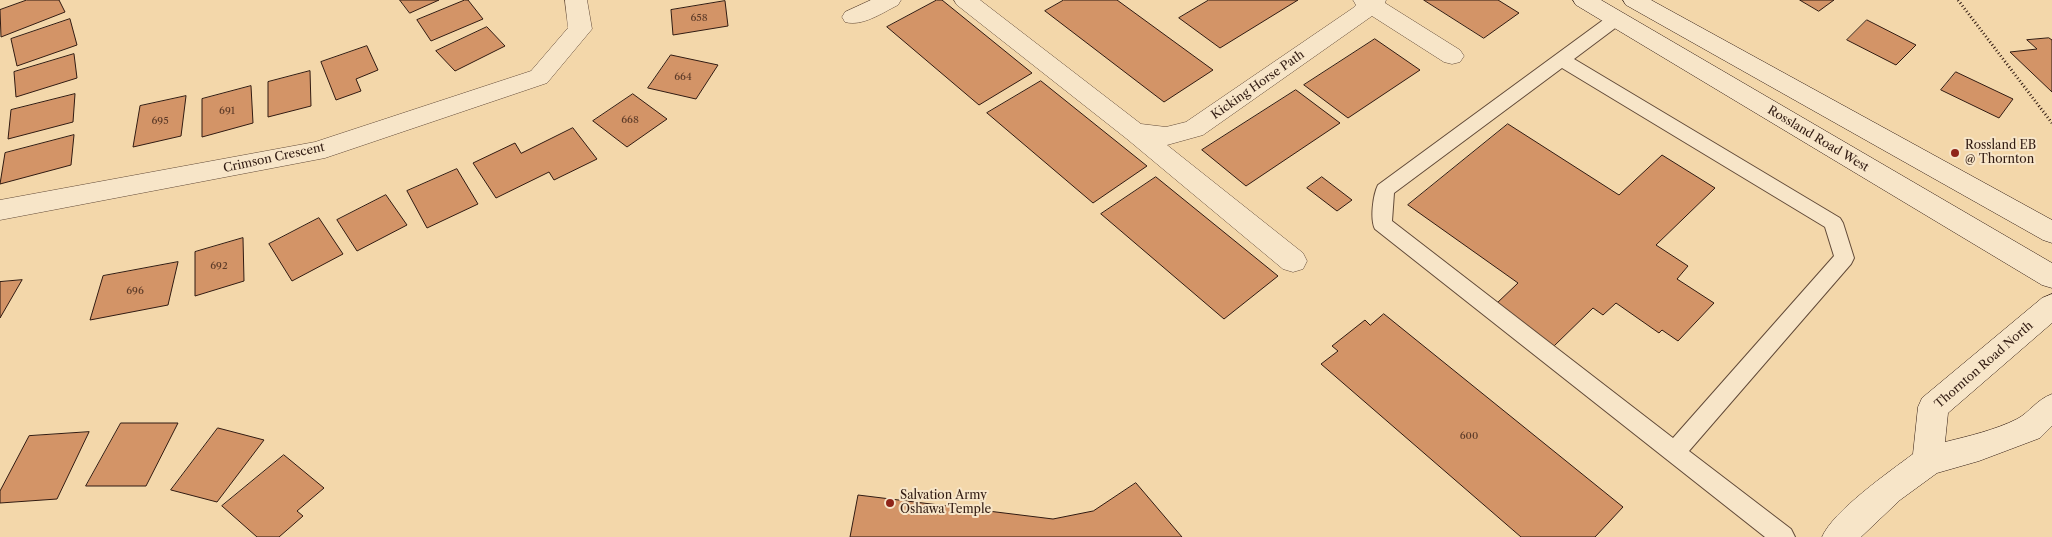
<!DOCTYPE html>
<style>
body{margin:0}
canvas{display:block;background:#f3d7aa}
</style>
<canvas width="2052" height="537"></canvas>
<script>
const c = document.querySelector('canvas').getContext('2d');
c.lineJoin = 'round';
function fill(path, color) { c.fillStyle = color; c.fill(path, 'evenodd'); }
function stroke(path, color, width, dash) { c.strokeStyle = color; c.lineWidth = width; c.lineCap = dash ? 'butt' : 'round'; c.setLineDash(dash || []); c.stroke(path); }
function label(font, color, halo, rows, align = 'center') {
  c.font = font + ' "Libre Caslon Text",serif'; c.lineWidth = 4; c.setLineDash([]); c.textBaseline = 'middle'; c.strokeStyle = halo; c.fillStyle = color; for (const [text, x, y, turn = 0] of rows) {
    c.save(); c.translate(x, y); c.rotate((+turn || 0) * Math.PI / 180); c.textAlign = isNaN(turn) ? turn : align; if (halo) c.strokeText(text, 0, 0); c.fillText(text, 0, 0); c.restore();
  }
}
const building = new Path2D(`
 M 27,0 L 59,0 L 65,12 L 1,37 L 0,10 Z
 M 400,0 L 439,0 L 410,13 Z
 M 465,0 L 468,0 L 483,19 L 431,41 L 417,20 Z
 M 937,0 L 942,0 L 1032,73 L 979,105 L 887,27 Z
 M 1064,0 L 1117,0 L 1213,70 L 1164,102 L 1045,11 Z
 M 1209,0 L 1298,0 L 1220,48 L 1179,18 Z
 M 1424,0 L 1498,0 L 1519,13 L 1484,38 Z
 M 1800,0 L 1834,0 L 1819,11 Z
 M 725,1 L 728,26 L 673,35 L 671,10 Z
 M 70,19 L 77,45 L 17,66 L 11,39 Z
 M 1867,20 L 1916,45 L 1896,65 L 1847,40 Z
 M 487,27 L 505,46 L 455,71 L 436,51 Z
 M 2049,38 L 2052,40 L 2052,92 L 2010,52 L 2037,49 L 2027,40 Z
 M 1375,39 L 1420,70 L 1348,118 L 1304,85 Z
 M 367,46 L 378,70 L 356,79 L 361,91 L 336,100 L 321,62 Z
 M 74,54 L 77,78 L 16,97 L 14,72 Z
 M 671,55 L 718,65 L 696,99 L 648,88 Z
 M 310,71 L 311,106 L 268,117 L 268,82 Z
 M 1956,72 L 2013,99 L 1999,118 L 1941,90 Z
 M 1041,81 L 1147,166 L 1093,203 L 987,113 Z
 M 251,86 L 253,123 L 202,137 L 202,99 Z
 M 1296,90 L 1340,123 L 1246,186 L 1202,150 Z
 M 75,94 L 73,122 L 8,139 L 11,110 Z
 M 633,94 L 667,119 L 627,147 L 593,121 Z
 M 186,96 L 181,136 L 133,147 L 140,106 Z
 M 1508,124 L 1619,195 L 1662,155 L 1715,188 L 1656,245 L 1688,266 L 1677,279 L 1714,303 L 1678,341 L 1662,330 L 1659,333 L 1616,303 L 1603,315 L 1593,308 L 1554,346 L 1496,304 L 1518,283 L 1408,205 Z
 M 573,128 L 597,159 L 554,180 L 549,172 L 496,198 L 473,163 L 515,143 L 521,153 Z
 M 74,135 L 71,165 L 0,184 L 5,153 Z
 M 457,169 L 478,204 L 427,228 L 407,191 Z
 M 1156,177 L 1278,276 L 1224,319 L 1101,214 Z
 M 1322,177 L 1352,200 L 1337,211 L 1307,188 Z
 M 386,195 L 407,225 L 357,251 L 337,220 Z
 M 319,218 L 343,254 L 292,281 L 269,244 Z
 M 243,238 L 244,281 L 195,296 L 195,252 Z
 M 178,262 L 168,305 L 90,320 L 103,276 Z
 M 22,280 L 0,318 L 0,282 Z
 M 1384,314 L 1623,507 L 1595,537 L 1521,537 L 1321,364 L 1338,351 L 1332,346 L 1365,320 L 1370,325 Z
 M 121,423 L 178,423 L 146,486 L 86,486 Z
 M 218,428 L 264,440 L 217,502 L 171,490 Z
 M 89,432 L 57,499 L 0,503 L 0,491 L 29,436 Z
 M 284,455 L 324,488 L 297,511 L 303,516 L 279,537 L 257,537 L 222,506 Z
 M 1136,483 L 1182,537 L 850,537 L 858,495 L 1053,519 L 1093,511 Z`);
fill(building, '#d39467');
stroke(building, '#311b12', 1);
const service = new Path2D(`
 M 1616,13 L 1622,15 L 1624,19 L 1622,23 L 1574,59 L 1840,218 L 1843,223 L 1854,258 L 1851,264 L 1689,451 L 1791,529 L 1795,537 L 1765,537 L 1375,229 C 1370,219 1373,195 1378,185 L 1610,15 ZM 1562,68 L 1825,227 L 1834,256 L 1673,438 L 1392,221 L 1394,193 Z`);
const minor = new Path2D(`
 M 565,0 L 587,0 L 592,29 L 547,83 L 325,158 L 0,220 L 0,200 L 315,142 L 531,71 L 568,28 Z
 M 871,0 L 901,0 L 898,5 C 882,13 862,27 845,22 L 842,17 L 845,12 Z
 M 954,0 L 980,0 L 1141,124 L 1166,127 L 1186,122 L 1353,8 L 1356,5 L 1353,0 L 1386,0 L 1385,3 L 1460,50 L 1464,56 L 1460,62 L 1452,64 L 1444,62 L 1372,16 L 1203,135 L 1167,145 L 1303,253 L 1307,261 L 1303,269 L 1293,272 L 1283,269 L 1127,139 L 957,5 Z`);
const secondary = new Path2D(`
 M 1573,0 L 1601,0 L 2052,263 L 2052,288 L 2042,285 L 1576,5 Z
 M 1623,0 L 1651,0 L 2052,220 L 2052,243 L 2043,240 L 1626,5 Z
 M 2052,294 L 2052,323 L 1948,413 L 1945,442 C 1969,436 1995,430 2017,419 C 2030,412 2036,400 2052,394 L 2052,426 L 2040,438 L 1979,461 L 1937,473 L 1900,500 L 1861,537 L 1822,537 C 1833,511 1889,472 1913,454 L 1918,407 L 1922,398 L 2042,298 Z`);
stroke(service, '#624a38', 2);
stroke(minor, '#624a38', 1);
stroke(secondary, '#311b12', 1);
stroke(new Path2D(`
 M 1958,0 L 2052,123`), '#311b12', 3, [1, 2.5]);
fill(service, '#f7e5c8');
fill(minor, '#f7e5c8');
fill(secondary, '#f7e5c8');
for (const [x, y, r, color] of [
 [1955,153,5,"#8f2418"],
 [890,503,5,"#8f2418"]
]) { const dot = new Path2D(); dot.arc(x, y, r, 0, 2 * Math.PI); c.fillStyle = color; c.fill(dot); stroke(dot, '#f7e5c8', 2); }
label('10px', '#5a3927', null, [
 ["658",699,18],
 ["664",683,77],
 ["691",227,111],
 ["668",630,120],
 ["695",160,121],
 ["692",219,266],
 ["696",135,291],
 ["600",1469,436]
]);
label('12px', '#311b12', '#f7e5c8', [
 ["Kicking Horse Path",1258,85,-35],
 ["Rossland Road West",1818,139,31],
 ["Crimson Crescent",274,158,-12],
 ["Thornton Road North",1984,365,-41]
]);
label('12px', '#311b12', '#f7e5c8', [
 ["Rossland EB",1965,146],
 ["@ Thornton",1965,160],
 ["Salvation Army",900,496],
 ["Oshawa Temple",900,510]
], 'left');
</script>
